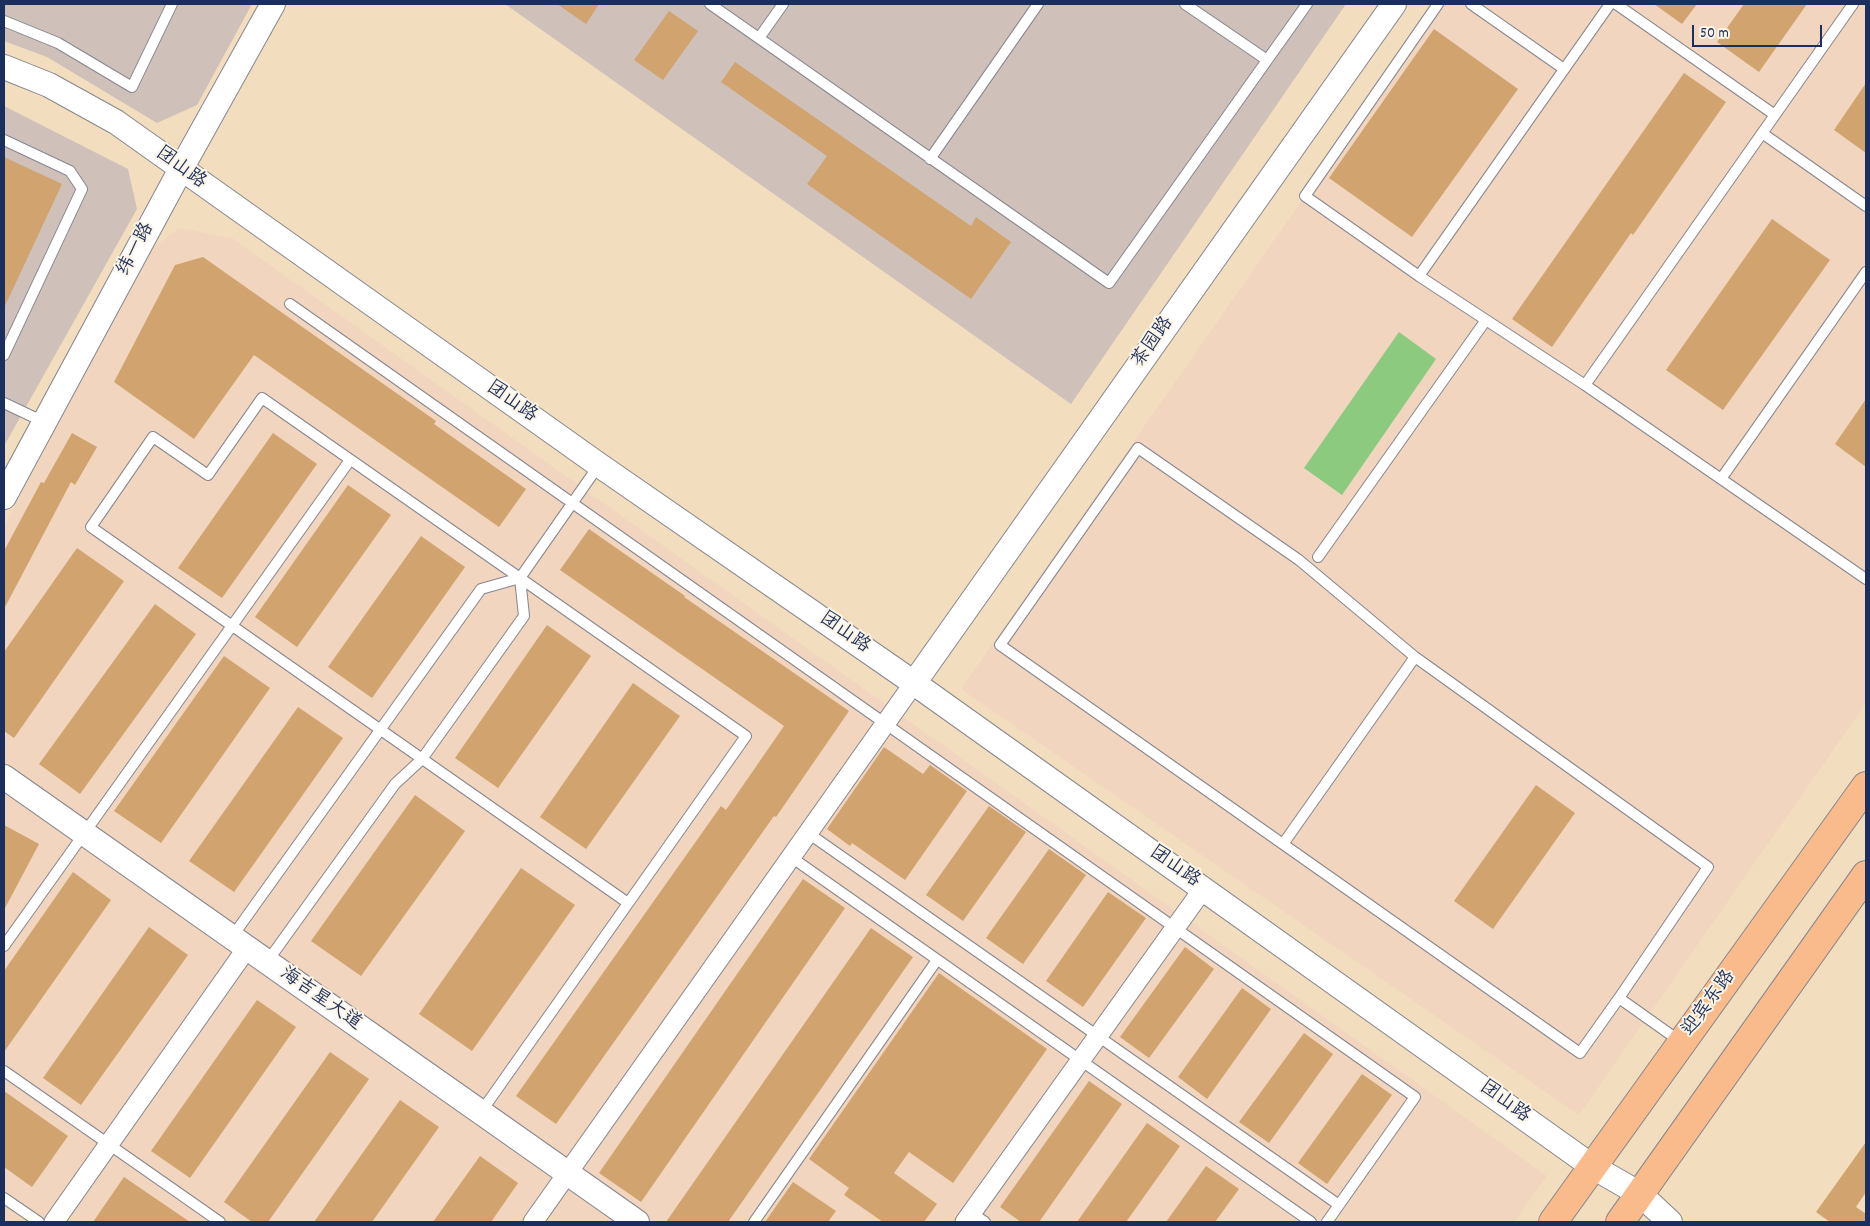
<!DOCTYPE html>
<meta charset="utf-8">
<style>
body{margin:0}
#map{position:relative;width:1870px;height:1226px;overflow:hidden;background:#f2ddbe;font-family:Dekko,sans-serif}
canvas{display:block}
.frame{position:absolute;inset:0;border:5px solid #1b2f5e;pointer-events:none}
.scale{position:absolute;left:1692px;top:25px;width:130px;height:22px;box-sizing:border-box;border:2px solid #1b2f5e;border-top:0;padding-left:6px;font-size:15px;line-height:18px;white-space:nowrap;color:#1b2f5e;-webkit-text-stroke:4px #fcf5e5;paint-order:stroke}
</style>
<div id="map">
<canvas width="1870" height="1226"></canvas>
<div class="frame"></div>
<div class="scale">50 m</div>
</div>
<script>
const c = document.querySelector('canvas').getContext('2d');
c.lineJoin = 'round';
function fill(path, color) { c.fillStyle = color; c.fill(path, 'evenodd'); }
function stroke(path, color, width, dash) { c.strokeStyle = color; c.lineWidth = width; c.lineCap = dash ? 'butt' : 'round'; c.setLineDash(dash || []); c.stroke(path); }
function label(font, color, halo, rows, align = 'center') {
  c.font = font + ' Dekko,"LXGW WenKai TC",sans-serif'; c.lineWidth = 4; c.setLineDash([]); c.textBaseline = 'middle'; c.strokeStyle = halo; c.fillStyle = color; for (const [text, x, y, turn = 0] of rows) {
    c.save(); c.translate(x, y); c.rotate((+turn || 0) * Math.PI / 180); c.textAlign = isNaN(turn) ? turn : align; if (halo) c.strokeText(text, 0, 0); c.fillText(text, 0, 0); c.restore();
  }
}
fill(new Path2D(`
 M 1439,4 L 1866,4 L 1866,703 L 1579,1115 L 961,689 Z
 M 179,228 L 232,238 L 1547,1176 L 1514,1222 L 4,1222 L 4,527 L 149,251 Z`), '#f2d5be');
fill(new Path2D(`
 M 4,4 L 252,4 L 197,105 L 157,123 L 47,57 L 4,41 Z
 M 505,4 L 1346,4 L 1071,404 Z
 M 4,106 L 128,169 L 137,209 L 4,446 Z`), '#cfc1ba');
fill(new Path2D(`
 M 1399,332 L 1436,359 L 1342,495 L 1304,468 Z`), '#8cca80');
fill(new Path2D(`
 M 557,4 L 599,4 L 586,24 Z
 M 1654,4 L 1697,4 L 1682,24 Z
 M 1744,4 L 1807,4 L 1759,72 L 1717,42 Z
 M 669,11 L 698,31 L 663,80 L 634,60 Z
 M 1434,29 L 1518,89 L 1412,237 L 1329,178 Z
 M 735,62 L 971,226 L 976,217 L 1011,242 L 971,299 L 807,184 L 827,156 L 721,82 Z
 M 1684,73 L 1726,102 L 1633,235 L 1631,233 L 1552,347 L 1512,319 Z
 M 1866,83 L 1866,153 L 1834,130 Z
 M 4,157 L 62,184 L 4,308 Z
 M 1772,219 L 1830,260 L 1723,410 L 1666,370 Z
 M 203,257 L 436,421 L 434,424 L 526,489 L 499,527 L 254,355 L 194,439 L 114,382 L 175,265 Z
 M 1866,399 L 1866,467 L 1835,444 Z
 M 72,433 L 97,447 L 75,485 L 71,482 L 4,609 L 4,551 L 41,482 L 44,483 Z
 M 273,433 L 317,464 L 222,598 L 178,568 Z
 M 348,485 L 391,515 L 297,647 L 255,617 Z
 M 589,529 L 685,596 L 684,597 L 849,711 L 776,817 L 774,816 L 556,1124 L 516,1096 L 721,806 L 726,810 L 784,726 L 560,570 Z
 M 421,536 L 465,567 L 372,698 L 328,667 Z
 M 77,548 L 124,581 L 14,738 L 4,731 L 4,652 Z
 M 155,604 L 196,634 L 80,794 L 39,764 Z
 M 547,625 L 591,656 L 498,788 L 455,758 Z
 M 224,656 L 270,688 L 161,843 L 114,811 Z
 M 633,683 L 680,716 L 586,849 L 540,817 Z
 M 298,707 L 343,738 L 234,892 L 189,861 Z
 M 884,747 L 923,774 L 930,765 L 967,791 L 905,880 L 852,843 L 850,846 L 827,829 Z
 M 1536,785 L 1575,813 L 1493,929 L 1454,901 Z
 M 415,795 L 465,831 L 361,976 L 311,941 Z
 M 989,806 L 1026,832 L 963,921 L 926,895 Z
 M 4,825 L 39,844 L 4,910 Z
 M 1049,849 L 1086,875 L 1023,964 L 986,938 Z
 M 521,868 L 575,905 L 472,1051 L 419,1014 Z
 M 73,872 L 111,900 L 4,1052 L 4,971 Z
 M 803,879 L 845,908 L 641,1202 L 599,1173 Z
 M 1108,892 L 1146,918 L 1083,1007 L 1046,981 Z
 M 149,927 L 188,955 L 81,1105 L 43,1078 Z
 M 871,928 L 913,957 L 853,1043 L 728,1222 L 666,1222 Z
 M 1185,947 L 1214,969 L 1149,1058 L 1120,1037 Z
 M 939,973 L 1047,1049 L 953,1183 L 909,1152 L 894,1173 L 937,1204 L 924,1222 L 883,1222 L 844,1195 L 849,1188 L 809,1159 Z
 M 1242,988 L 1271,1009 L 1207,1099 L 1178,1077 Z
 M 257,1000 L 296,1027 L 190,1178 L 151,1151 Z
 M 1304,1033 L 1333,1054 L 1269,1143 L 1239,1122 Z
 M 330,1052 L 369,1079 L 268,1222 L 252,1222 L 224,1202 Z
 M 1362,1074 L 1392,1095 L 1327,1184 L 1298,1163 Z
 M 1089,1081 L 1122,1104 L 1039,1222 L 1021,1222 L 1000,1207 Z
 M 4,1091 L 68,1136 L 32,1187 L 4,1167 Z
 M 400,1100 L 439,1127 L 372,1222 L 314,1222 Z
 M 1147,1123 L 1180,1146 L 1126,1222 L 1077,1222 Z
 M 1866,1142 L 1866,1192 L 1856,1207 L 1866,1214 L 1866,1222 L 1830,1222 L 1816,1212 Z
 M 480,1156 L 518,1183 L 491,1222 L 433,1222 Z
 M 1206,1166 L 1239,1189 L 1215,1222 L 1166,1222 Z
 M 124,1177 L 190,1222 L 93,1222 Z
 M 793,1182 L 836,1211 L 828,1222 L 765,1222 Z`), '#d0a36f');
const service = new Path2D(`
 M 710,4 L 1109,283 L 1307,4
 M 1185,4 L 1267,60
 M 1438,4 L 1305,196 L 1419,276 L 1585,385
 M 1471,4 L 1564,69
 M 1616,4 L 1775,115
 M 1853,4 L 1585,385 L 1866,579
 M 4,21 L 58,43 L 132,87 L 172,4
 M 759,38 L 783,4
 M 1762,133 L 1866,206
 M 4,140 L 70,171 L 82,189 L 4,355
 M 930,159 L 1038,4
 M 1419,276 L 1610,4
 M 290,304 L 1415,1097 L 1327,1222
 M 4,403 L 44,422
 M 1721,479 L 1866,272
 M 1318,557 L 1486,320
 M 520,578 L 262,398 L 208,475 L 153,437 L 91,527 L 628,903
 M 1415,657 L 1708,867 L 1619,998
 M 808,833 L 1339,1205
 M 1283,844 L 1415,657 L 1299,560 L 1138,448 L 1000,645 L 1580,1053 L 1619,998 L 1681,1042
 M 791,857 L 1311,1222
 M 232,937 L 481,589 L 520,578
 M 4,946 L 350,460
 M 267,962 L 395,784 L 422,759 L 524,616 L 520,578
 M 4,1071 L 220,1222
 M 481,1112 L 746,736 L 520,578 L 599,465
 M 4,1198 L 39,1222
 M 972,1213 L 985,1222
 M 754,1222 L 937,960`);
const minor = new Path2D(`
 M 54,1222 L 247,948
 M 533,1222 L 914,683
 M 965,1222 L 1203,889`);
const tertiary = new Path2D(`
 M 4,67 L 49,85 L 116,122 L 599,465 L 914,683 L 1593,1167 L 1640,1194 L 1670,1222
 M 4,497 L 181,169 L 273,4
 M 914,683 L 1394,4
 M 4,777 L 637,1222`);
const trunk = new Path2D(`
 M 1553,1222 L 1866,786
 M 1620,1222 L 1866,875`);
stroke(service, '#86868e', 12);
stroke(minor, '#86868e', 21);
stroke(tertiary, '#86868e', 26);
stroke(trunk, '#86868e', 30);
stroke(service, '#fff', 10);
stroke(minor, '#fff', 19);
stroke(tertiary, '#fff', 24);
stroke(trunk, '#fabb8c', 28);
label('19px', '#1b2f5e', '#fcf5e5', [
 ["团山路",180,169,36],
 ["纬一路",137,250,-62],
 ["茶园路",1154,343,-55],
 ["团山路",511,403,35],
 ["团山路",844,634,35],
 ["团山路",1174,868,35],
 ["海吉星大道",320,1000,35],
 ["迎宾东路",1710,1004,-54],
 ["团山路",1504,1103,36]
]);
</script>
